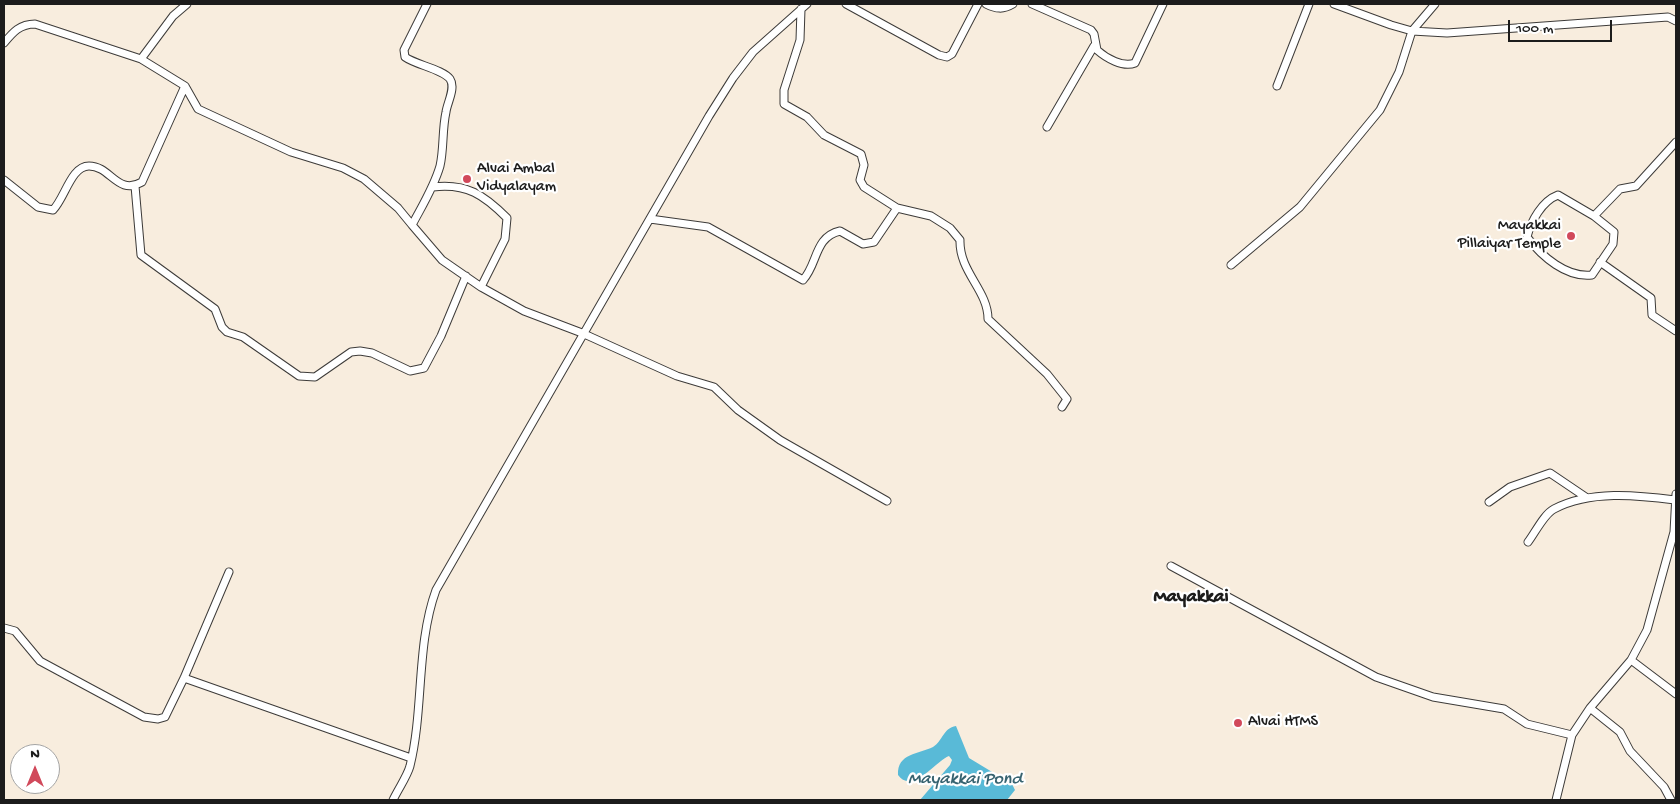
<!DOCTYPE html>
<style>
body{margin:0}
#map{position:relative;width:1680px;height:804px;overflow:hidden;background:#f8edde;font-family:"Gochi Hand",sans-serif}
canvas{display:block}
.frame{position:absolute;inset:0;border:5px solid #1c1c1c;pointer-events:none}
.north{position:absolute;left:10px;top:744px;width:50px;height:50px;box-sizing:border-box;background:#fff;border:1px solid #a4a4a4;border-radius:50%;rotate:0deg;font-size:14px;font-weight:700;line-height:20px;text-align:center;color:#1c1c1c}
.north::after{content:'';display:block;margin:auto;width:18px;height:22px;background:#d1495b;clip-path:polygon(50% 0,100% 100%,50% 72%,0 100%)}
.scale{position:absolute;left:1508px;top:20px;width:104px;height:22px;box-sizing:border-box;border:2px solid #1c1c1c;border-top:0;padding-left:6px;font-size:15px;line-height:18px;white-space:nowrap;color:#1c1c1c;-webkit-text-stroke:4px #fff;paint-order:stroke}
</style>
<div id="map">
<canvas width="1680" height="804"></canvas>
<div class="frame"></div>
<div class="north">N</div>
<div class="scale">100 m</div>
</div>
<script>
const c = document.querySelector('canvas').getContext('2d');
c.lineJoin = 'round';
function fill(path, color) { c.fillStyle = color; c.fill(path, 'evenodd'); }
function stroke(path, color, width, dash) { c.strokeStyle = color; c.lineWidth = width; c.lineCap = dash ? 'butt' : 'round'; c.setLineDash(dash || []); c.stroke(path); }
function label(font, color, halo, rows, align = 'center') {
  c.font = font + ' "Gochi Hand",sans-serif'; c.lineWidth = 4.5; c.setLineDash([]); c.textBaseline = 'middle'; c.strokeStyle = halo; c.fillStyle = color; for (const [text, x, y, turn = 0] of rows) {
    c.save(); c.translate(x, y); c.rotate((+turn || 0) * Math.PI / 180); c.textAlign = isNaN(turn) ? turn : align; if (halo) c.strokeText(text, 0, 0); c.fillText(text, 0, 0); c.restore();
  }
}
fill(new Path2D(`
 M 956,726 L 969,758 L 1012,784 L 1015,790 L 1007,800 L 920,800 L 950,765 L 952,760 L 949,756 C 937,760 912,795 898,775 C 897,753 919,754 933,747 C 943,741 943,728 956,726 Z`), '#59bad7');
const minor = new Path2D(`
 M 187,4 L 173,16 L 141,59 L 185,86 L 198,109 L 291,152 L 343,168 L 364,179 L 398,208 L 412,225
 M 427,4 L 404,50 L 405,57 C 416,65 442,69 450,79 C 456,88 447,103 446,112 C 442,130 444,149 440,166 C 434,187 422,206 412,225 L 442,260 L 481,287 L 524,311 L 582,333 L 677,376 L 714,387 L 738,410 L 780,440 L 887,501
 M 846,4 L 939,55 L 947,57 L 952,54 L 978,4
 M 986,4 C 996,9 1003,10 1013,4
 M 1032,4 L 1091,30 L 1094,34 L 1097,50 C 1106,58 1123,68 1135,63 L 1163,4
 M 1334,4 L 1391,25 L 1412,31 L 1447,33 L 1668,17 L 1676,21
 M 801,9 L 800,40 L 784,90 L 784,104 L 807,117 L 824,135 L 861,154 L 864,165 L 860,180 L 864,187 L 897,208 L 931,216 L 950,228 L 960,240 C 959,272 988,290 988,319 L 1047,374 L 1067,399 L 1062,407
 M 4,43 C 13,32 20,24 35,24 L 141,59
 M 1277,86 L 1309,4
 M 1047,127 L 1094,46
 M 4,180 L 38,207 L 53,210 C 65,198 71,166 89,166 C 111,166 117,196 142,182 L 185,86
 M 135,186 L 141,255 L 215,309 L 222,327 L 227,332 L 243,337 L 299,376 L 315,377 L 351,352 L 360,351 L 372,353 L 410,371 L 424,368 L 441,336 L 466,276
 M 433,187 C 467,183 484,195 507,218 L 505,239 L 481,287
 M 1558,195 L 1594,216 L 1614,232 L 1613,244 L 1592,275 C 1567,278 1542,257 1527,237 C 1531,221 1542,201 1558,195 Z
 M 1594,216 L 1620,189 L 1636,186 L 1676,142
 M 650,219 L 708,227 L 803,280 C 818,264 814,237 840,231 L 863,244 L 874,242 L 897,208
 M 1600,262 L 1651,298 L 1652,315 L 1676,331
 M 1231,265 L 1300,207 L 1380,110 L 1399,72 L 1412,31 L 1435,4
 M 1489,502 L 1510,487 L 1550,473 L 1587,498
 M 1528,542 C 1535,533 1544,514 1554,509 C 1590,490 1637,495 1675,500
 M 1171,566 L 1376,677 L 1433,697 L 1504,709 L 1527,724 L 1572,735
 M 4,628 L 15,631 L 40,661 L 144,717 L 158,719 L 165,717 L 184,678 L 229,572
 M 1631,660 L 1676,694
 M 184,678 L 411,758
 M 1590,708 L 1620,732 L 1630,751 L 1664,787 L 1671,800
 M 393,800 C 398,789 407,777 410,766 C 424,709 416,645 436,590 L 709,116 L 733,78 L 753,52 L 807,4
 M 1556,800 L 1572,735 L 1590,708 L 1631,660 L 1647,630 L 1674,532 L 1676,494`);
stroke(minor, '#3d3b39', 9);
stroke(minor, '#fff', 7);
for (const [x, y, r, color] of [
 [467,179,5,"#d1495b"],
 [1571,236,5,"#d1495b"],
 [1238,723,5,"#d1495b"]
]) { const dot = new Path2D(); dot.arc(x, y, r, 0, 2 * Math.PI); c.fillStyle = color; c.fill(dot); stroke(dot, '#fff', 2); }
label('16px', '#1c1c1c', '#fff', [
 ["Alvai Ambal",477,170],
 ["Vidyalayam",477,188],
 ["Mayakkai",1561,227,"right"],
 ["Pillaiyar Temple",1561,245,"right"],
 ["Alvai HTMS",1248,723]
], 'left');
label('italic 18px', '#376370', '#fff', [
 ["Mayakkai Pond",965,780]
]);
label('bold 19px', '#1c1c1c', '#fff', [
 ["Mayakkai",1191,598]
]);
</script>
